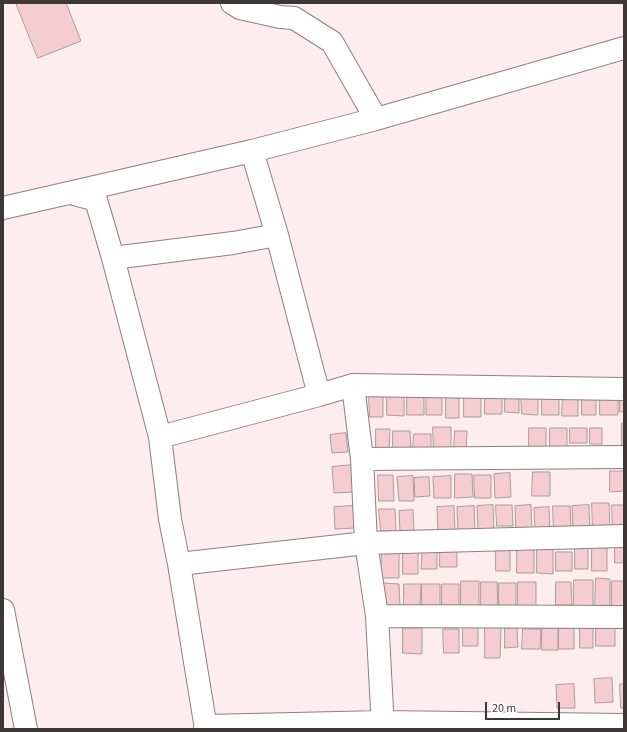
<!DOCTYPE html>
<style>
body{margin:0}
#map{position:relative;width:627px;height:732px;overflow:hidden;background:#fdedef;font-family:"Source Sans 3",sans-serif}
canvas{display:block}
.frame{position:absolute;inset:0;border:4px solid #3d3738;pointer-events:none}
.scale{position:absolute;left:485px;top:702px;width:75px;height:18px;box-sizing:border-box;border:2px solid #3d3738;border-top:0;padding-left:5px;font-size:12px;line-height:14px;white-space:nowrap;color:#3d3738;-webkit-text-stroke:3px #fff;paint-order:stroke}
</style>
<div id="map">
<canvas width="627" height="732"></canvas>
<div class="frame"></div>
<div class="scale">20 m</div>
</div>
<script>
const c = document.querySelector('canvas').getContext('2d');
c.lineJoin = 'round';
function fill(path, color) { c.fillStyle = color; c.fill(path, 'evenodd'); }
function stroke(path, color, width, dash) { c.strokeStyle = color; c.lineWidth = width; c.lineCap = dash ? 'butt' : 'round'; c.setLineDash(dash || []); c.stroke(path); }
const building = new Path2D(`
 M 16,3 L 66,3 L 81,41 L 38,58 Z
 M 407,393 L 424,393 L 424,415 L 407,415 Z
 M 485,393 L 502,393 L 502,414 L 485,414 Z
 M 521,393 L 538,393 L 538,415 L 522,414 Z
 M 542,393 L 559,393 L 559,415 L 542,415 Z
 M 600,393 L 618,393 L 618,415 L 600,415 Z
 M 442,394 L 442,415 L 426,415 L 426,395 Z
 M 505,394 L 519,394 L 519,413 L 505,412 Z
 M 563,394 L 578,394 L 578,416 L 562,416 Z
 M 620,394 L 624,394 L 624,412 L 620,412 Z
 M 369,396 L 383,396 L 383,417 L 370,417 Z
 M 387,396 L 404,396 L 404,416 L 387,415 Z
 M 582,396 L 596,396 L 596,415 L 582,415 Z
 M 446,397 L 459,398 L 459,418 L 446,418 Z
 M 464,397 L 481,397 L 481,417 L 464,417 Z
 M 622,423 L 624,423 L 624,450 L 622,450 Z
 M 433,427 L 451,427 L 451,451 L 434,451 Z
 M 529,428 L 546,428 L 546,448 L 529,449 Z
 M 550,428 L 567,428 L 567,451 L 550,451 Z
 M 570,428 L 587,428 L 587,443 L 570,443 Z
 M 590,428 L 602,428 L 602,444 L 590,444 Z
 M 376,429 L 390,429 L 389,452 L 376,452 Z
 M 393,431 L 410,431 L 411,450 L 393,450 Z
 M 455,431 L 467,431 L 466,451 L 454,451 Z
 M 346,433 L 348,452 L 332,453 L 330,435 Z
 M 414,434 L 431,434 L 431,451 L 413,451 Z
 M 353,465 L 354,492 L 334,493 L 332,467 Z
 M 610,471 L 624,471 L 624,491 L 610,492 Z
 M 533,472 L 550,472 L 550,496 L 532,496 Z
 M 510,473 L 511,497 L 495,498 L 494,474 Z
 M 455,474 L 472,474 L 473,497 L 455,498 Z
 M 378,475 L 393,475 L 394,501 L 379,501 Z
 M 474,475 L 491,475 L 491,498 L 475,498 Z
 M 413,476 L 414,501 L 399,501 L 397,477 Z
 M 451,476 L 451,498 L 434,498 L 433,477 Z
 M 429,477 L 430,496 L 415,497 L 414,478 Z
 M 592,503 L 609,503 L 610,530 L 593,531 Z
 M 493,505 L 494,532 L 478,532 L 477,506 Z
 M 496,505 L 512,505 L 513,526 L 497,526 Z
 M 531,505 L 532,531 L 516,532 L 515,506 Z
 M 589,505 L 590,530 L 573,531 L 572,506 Z
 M 612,505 L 624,505 L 624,528 L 613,528 Z
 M 353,506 L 355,528 L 335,529 L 334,507 Z
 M 454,506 L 455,532 L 438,533 L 437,507 Z
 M 474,506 L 475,532 L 458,532 L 457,507 Z
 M 553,506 L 570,506 L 571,530 L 554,531 Z
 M 549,507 L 550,529 L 535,530 L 534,508 Z
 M 379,509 L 395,509 L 396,531 L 381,531 Z
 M 413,510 L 414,531 L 400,532 L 399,511 Z
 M 592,547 L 607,548 L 607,571 L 592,571 Z
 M 615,547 L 624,547 L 624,563 L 615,563 Z
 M 575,548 L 588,548 L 588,569 L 575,569 Z
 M 382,549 L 399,549 L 399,578 L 381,578 Z
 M 517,549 L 534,549 L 534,573 L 517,573 Z
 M 537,549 L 553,549 L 553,574 L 537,573 Z
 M 403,550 L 418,550 L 418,574 L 403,574 Z
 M 496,550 L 510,550 L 510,571 L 496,571 Z
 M 440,551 L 457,551 L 457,567 L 440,567 Z
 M 437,552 L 437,569 L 421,569 L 422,553 Z
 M 556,552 L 572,552 L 572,571 L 556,571 Z
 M 596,578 L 610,579 L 610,606 L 595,606 Z
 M 574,580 L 593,580 L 593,607 L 574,607 Z
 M 461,581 L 479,581 L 479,609 L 461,609 Z
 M 612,581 L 624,581 L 624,606 L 612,606 Z
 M 481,582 L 497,582 L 498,609 L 481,609 Z
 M 518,582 L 536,582 L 536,608 L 518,608 Z
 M 556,582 L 571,582 L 572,605 L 556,605 Z
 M 382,583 L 399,584 L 400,606 L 382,606 Z
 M 499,583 L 516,583 L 516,608 L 499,607 Z
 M 404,584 L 421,584 L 420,607 L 404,607 Z
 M 422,584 L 440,584 L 440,607 L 422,607 Z
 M 442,584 L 459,584 L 459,607 L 442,607 Z
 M 463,625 L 478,625 L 478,646 L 463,646 Z
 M 596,626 L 615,626 L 615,646 L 596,646 Z
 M 485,627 L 501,627 L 500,658 L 485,658 Z
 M 580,627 L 593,627 L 593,648 L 580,648 Z
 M 403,628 L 422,628 L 422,654 L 403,653 Z
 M 505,628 L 517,628 L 518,647 L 505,648 Z
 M 542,628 L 558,628 L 558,650 L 542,650 Z
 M 559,628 L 574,628 L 574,649 L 559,649 Z
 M 443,629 L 459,629 L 459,653 L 444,653 Z
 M 523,629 L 541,629 L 540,649 L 522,649 Z
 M 612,678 L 613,702 L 595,703 L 594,679 Z
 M 574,684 L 575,708 L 557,708 L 556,685 Z
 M 620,684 L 624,684 L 624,708 L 621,708 Z`);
fill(building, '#f6ccd3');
stroke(building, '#aa9b9d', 1);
const minor = new Path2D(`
 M 232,3 L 240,8 L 280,17 L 294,18 L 332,42 L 376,119
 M 252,151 L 376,119 L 624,48
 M 70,193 L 96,200 L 113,258 L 160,437 L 170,519 L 179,564 L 366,543 L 624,536
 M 3,208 L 252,151 L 277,235 L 319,395
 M 113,258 L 233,243 L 277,235
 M 353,385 L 362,459 L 366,543 L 377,616 L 383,729
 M 160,437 L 319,395 L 353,385 L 624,389
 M 362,459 L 624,457
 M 179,564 L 206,729
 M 3,610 L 26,729
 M 377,616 L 624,617
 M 205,726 L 382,722 L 624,725`);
stroke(minor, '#8e7f81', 24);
stroke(minor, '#fff', 22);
</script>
